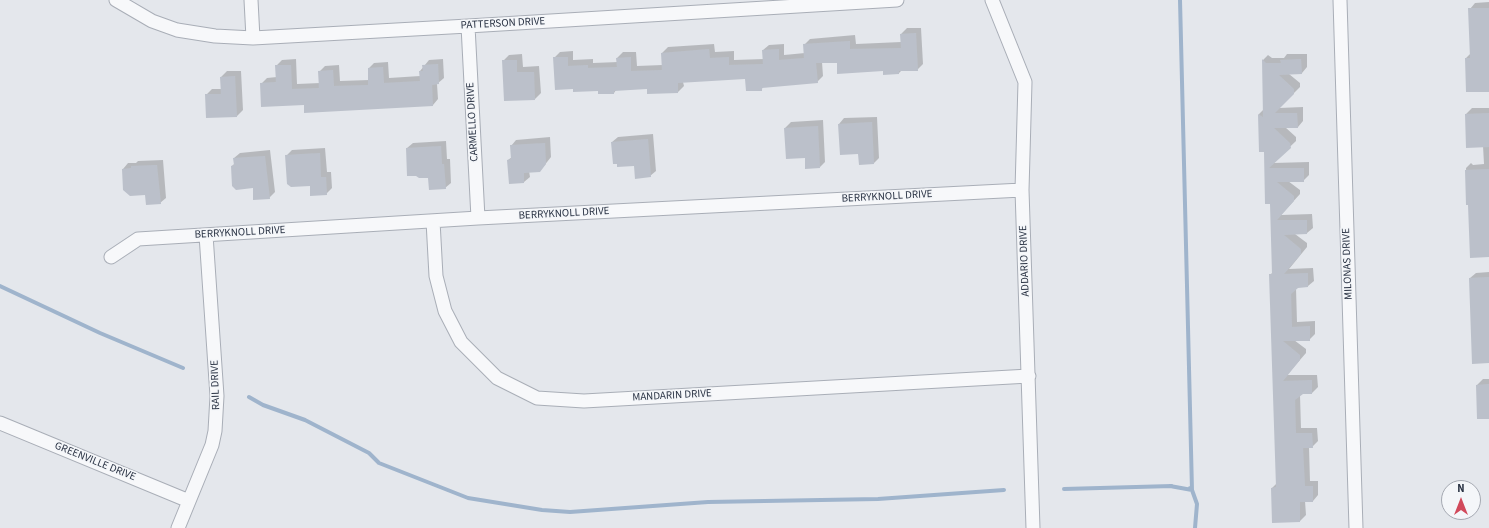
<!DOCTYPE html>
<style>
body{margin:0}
#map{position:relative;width:1489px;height:528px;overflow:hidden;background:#e4e7ec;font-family:"Source Sans 3",sans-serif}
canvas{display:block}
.north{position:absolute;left:1441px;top:480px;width:40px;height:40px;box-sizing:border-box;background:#f4f6f9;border:1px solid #a4a8b1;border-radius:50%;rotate:0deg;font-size:11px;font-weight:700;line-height:16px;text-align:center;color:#2b3445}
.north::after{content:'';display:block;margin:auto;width:14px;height:18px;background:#d1495b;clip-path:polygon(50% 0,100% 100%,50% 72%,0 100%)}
</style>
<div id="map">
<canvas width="1489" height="528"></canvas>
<div class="north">N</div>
</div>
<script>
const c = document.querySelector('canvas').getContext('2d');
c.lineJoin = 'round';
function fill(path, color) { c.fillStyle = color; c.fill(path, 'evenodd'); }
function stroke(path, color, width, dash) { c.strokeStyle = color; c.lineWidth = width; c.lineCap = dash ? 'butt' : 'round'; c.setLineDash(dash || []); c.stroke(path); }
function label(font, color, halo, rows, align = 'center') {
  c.font = font + ' "Source Sans 3",sans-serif'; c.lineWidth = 3; c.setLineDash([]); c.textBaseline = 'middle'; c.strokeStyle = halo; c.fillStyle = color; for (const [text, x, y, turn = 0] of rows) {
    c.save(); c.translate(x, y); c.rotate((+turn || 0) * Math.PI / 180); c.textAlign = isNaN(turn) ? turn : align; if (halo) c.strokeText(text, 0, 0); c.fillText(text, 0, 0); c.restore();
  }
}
fill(new Path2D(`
 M 1489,2 L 1489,91 L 1466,58 L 1471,53 L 1470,9 L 1475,3 Z
 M 907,28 L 921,28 L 923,64 L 917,70 L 902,70 L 899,73 L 838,62 L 822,62 L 823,76 L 817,82 L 764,86 L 761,90 L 746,78 L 683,82 L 684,86 L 678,92 L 648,88 L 616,90 L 614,93 L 574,88 L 554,58 L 560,52 L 573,51 L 573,60 L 593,59 L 593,63 L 618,62 L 617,58 L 623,52 L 636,52 L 637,66 L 662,65 L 662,53 L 668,47 L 714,44 L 715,52 L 734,51 L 734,60 L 764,59 L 763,50 L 769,45 L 784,44 L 784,55 L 805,53 L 804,45 L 810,39 L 855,35 L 856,44 L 901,42 L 901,34 Z
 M 522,54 L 523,67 L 539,66 L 541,93 L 535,99 L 503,61 L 509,55 Z
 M 1287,54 L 1307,54 L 1307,67 L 1302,73 L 1289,74 L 1300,83 L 1300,87 L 1279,108 L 1303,107 L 1303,121 L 1298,127 L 1285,127 L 1296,137 L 1296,141 L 1273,163 L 1309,162 L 1309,175 L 1303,181 L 1288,181 L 1300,190 L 1300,194 L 1281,215 L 1312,214 L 1313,228 L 1307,233 L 1295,234 L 1307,243 L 1307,247 L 1289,269 L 1313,268 L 1314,281 L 1308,286 L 1298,287 L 1296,288 L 1297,322 L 1315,321 L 1315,334 L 1309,340 L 1294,340 L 1306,349 L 1306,353 L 1287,375 L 1317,375 L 1318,387 L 1312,393 L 1302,393 L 1300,395 L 1301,428 L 1317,428 L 1318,441 L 1312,447 L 1309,447 L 1310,481 L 1318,481 L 1318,495 L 1313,501 L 1305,501 L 1306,515 L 1300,521 L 1273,522 L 1272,488 L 1277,483 L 1270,275 L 1273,272 L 1271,203 L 1265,151 L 1260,151 L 1259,114 L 1264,109 L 1263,60 L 1268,55 L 1272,58 L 1284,58 Z
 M 296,59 L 297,84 L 320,83 L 319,72 L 325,66 L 339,65 L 340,81 L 369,80 L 369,68 L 374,63 L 388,62 L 389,78 L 420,76 L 420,71 L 429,60 L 443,59 L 444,78 L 437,84 L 438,99 L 433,105 L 305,104 L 261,84 L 267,78 L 277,77 L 276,66 L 282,60 Z
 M 227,71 L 241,71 L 243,110 L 237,116 L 206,95 L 212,89 L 221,89 L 221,77 Z
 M 1472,108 L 1489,108 L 1489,256 L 1469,204 L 1467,204 L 1466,168 L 1471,163 L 1473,165 L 1484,164 L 1483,146 L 1466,114 Z
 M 877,117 L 879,158 L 874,163 L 859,153 L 839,124 L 844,118 Z
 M 823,120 L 825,162 L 820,167 L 785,128 L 791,122 Z
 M 653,134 L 656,171 L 650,176 L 635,165 L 612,142 L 618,137 Z
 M 550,137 L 551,157 L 540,171 L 529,171 L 530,177 L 524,182 L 508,160 L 512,157 L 511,146 L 516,140 Z
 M 446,141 L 447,159 L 450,159 L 451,183 L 445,188 L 429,177 L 407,148 L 413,143 Z
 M 325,148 L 327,172 L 331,172 L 332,188 L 326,194 L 311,185 L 286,156 L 292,150 Z
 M 270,150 L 275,192 L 269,198 L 253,187 L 232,166 L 235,163 L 234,158 L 240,153 Z
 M 163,160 L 166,198 L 160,203 L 146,194 L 123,169 L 128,163 L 136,163 L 138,161 Z
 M 1489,272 L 1489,362 L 1470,278 L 1476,273 Z
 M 1483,379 L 1489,379 L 1489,418 L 1477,385 Z`), '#0003');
stroke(new Path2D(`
 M 0,286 L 100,333 L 183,368
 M 249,397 L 263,405 L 305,420 L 369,453 L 379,463 L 468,498 L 542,510 L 570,512 L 708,502 L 878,499 L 1004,490
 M 1170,486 L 1192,490 L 1180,0
 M 1190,488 L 1192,490 L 1197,504 L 1195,528
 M 1064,489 L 1172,486`), '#9fb4cc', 4);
fill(new Path2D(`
 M 1468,8 L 1489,8 L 1489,92 L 1466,92 L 1465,58 L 1470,58 Z
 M 916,33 L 918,71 L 899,71 L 899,74 L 883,75 L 883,71 L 837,74 L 837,63 L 816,63 L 818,83 L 762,88 L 762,91 L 746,91 L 745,79 L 678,83 L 678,93 L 647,94 L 647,89 L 614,91 L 614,94 L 598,94 L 598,91 L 573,92 L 573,89 L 555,90 L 553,57 L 568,57 L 568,66 L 588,65 L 588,68 L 617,67 L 616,58 L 631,57 L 631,71 L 662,70 L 661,53 L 709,49 L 710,58 L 729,57 L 729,65 L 763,64 L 762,50 L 779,49 L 779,60 L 804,58 L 803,44 L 850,41 L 850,49 L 901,48 L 900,34 Z
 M 1262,59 L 1266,63 L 1281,63 L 1280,60 L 1301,59 L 1302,74 L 1279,75 L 1294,89 L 1294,94 L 1275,113 L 1297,113 L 1298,128 L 1274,128 L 1290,143 L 1291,148 L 1269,168 L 1304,168 L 1304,182 L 1277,182 L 1294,196 L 1294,201 L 1277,220 L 1307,220 L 1307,234 L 1284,235 L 1301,249 L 1301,254 L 1284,274 L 1308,273 L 1308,287 L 1298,288 L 1291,294 L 1292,327 L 1310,326 L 1310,341 L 1283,341 L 1300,355 L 1300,360 L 1283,381 L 1312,380 L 1312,394 L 1303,394 L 1295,400 L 1296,433 L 1312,433 L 1313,448 L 1303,448 L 1305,486 L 1313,486 L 1313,502 L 1300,502 L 1300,522 L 1272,523 L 1271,488 L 1276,487 L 1269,274 L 1272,274 L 1270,204 L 1265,204 L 1264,152 L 1259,152 L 1258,114 L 1263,117 Z
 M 502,60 L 517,60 L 517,72 L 534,72 L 535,100 L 504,101 Z
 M 438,64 L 439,84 L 432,85 L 433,106 L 304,113 L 304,105 L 261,107 L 260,83 L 276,82 L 275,65 L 291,65 L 292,89 L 319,88 L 318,71 L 333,70 L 334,86 L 368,85 L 368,68 L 383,67 L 384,83 L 420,81 L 419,71 L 423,71 L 422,65 Z
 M 235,76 L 237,117 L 206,118 L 205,94 L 221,94 L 220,77 Z
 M 1489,113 L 1489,147 L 1466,148 L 1465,114 Z
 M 872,122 L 874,164 L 859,165 L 858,154 L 840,155 L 838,124 Z
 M 818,126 L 820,168 L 805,169 L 805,158 L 786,159 L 784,128 Z
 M 648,139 L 651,177 L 635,179 L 634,166 L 617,167 L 617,164 L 613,164 L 611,142 Z
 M 545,143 L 546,164 L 540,172 L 524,173 L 524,183 L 509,184 L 507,160 L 511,159 L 510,145 Z
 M 441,146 L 442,164 L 444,164 L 446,189 L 429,190 L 428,178 L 419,178 L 416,176 L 407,176 L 406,148 Z
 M 320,153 L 321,177 L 326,177 L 327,195 L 310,196 L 310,186 L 291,187 L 287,184 L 285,155 Z
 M 265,156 L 270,199 L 253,200 L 253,188 L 236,190 L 232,186 L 231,166 L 234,165 L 233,158 Z
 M 157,165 L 161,204 L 146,205 L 145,195 L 130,196 L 123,190 L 122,169 L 131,168 L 131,166 Z
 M 1489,169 L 1489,257 L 1470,258 L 1468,205 L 1466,205 L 1465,170 Z
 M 1489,277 L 1489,363 L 1472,364 L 1469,278 Z
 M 1489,384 L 1489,419 L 1477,419 L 1476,385 Z`), '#bbc0ca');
const street = new Path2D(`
 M 116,0 L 152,21 L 177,30 L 215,36 L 253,38 L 468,26 L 897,0
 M 251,0 L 253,38
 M 992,0 L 1025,82 L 1022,190 L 1033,528
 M 1340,0 L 1356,528
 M 468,26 L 478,218
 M 433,221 L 436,276 L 445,311 L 461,342 L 497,378 L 537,398 L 584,401 L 1029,376
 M 111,257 L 138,239 L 478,218 L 1022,190
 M 0,423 L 189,501
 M 178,528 L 212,445 L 215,431 L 217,396 L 206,235`);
stroke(street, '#a9aeb7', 15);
stroke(street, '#f7f8fa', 13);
label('11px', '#2b3445', '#f4f6f9', [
 ["PATTERSON DRIVE",503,24,-3],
 ["CARMELLO DRIVE",473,122,-93],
 ["BERRYKNOLL DRIVE",887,197,-3],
 ["BERRYKNOLL DRIVE",564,214,-3],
 ["BERRYKNOLL DRIVE",240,233,-3],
 ["ADDARIO DRIVE",1025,261,-92],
 ["MILONAS DRIVE",1348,264,-92],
 ["RAIL DRIVE",216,385,-92],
 ["MANDARIN DRIVE",672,396,-3],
 ["GREENVILLE DRIVE",95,462,22]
]);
</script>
